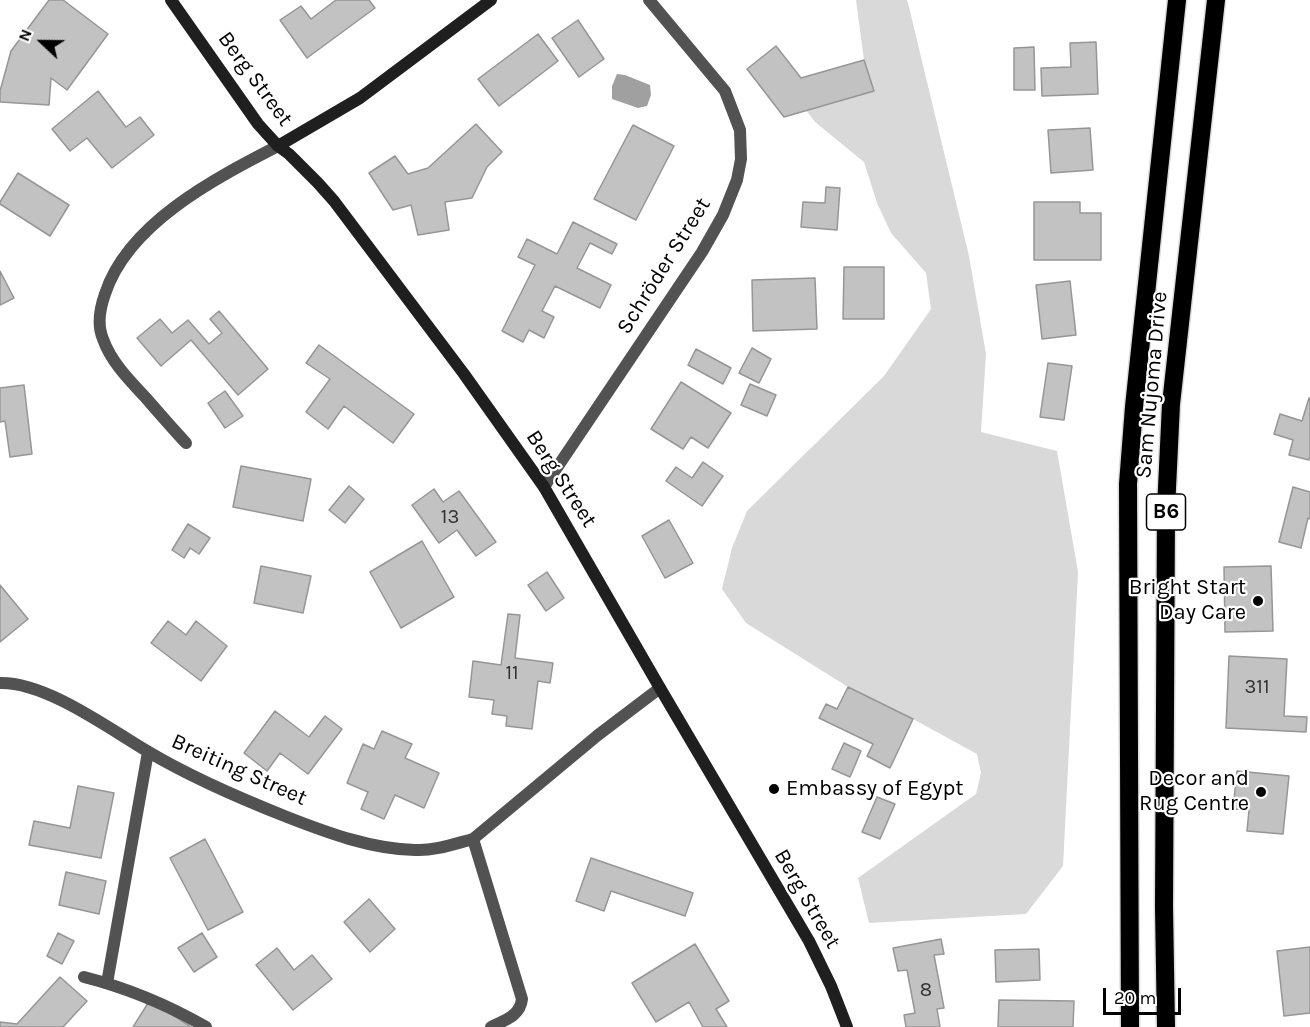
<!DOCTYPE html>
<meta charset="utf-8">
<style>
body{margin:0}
#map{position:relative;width:1310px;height:1027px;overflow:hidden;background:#fff;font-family:Karla,sans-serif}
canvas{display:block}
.north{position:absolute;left:12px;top:12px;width:60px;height:60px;-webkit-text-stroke:4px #fff;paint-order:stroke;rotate:292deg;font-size:16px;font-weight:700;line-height:24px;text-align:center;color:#000}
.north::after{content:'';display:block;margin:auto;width:21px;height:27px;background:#000;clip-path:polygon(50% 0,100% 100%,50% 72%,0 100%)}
.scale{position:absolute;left:1103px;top:988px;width:78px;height:27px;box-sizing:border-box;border:3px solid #000;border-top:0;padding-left:8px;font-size:18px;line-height:21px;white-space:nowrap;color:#000;-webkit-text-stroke:4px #fff;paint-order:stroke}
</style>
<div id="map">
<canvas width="1310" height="1027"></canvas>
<div class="north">N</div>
<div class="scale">20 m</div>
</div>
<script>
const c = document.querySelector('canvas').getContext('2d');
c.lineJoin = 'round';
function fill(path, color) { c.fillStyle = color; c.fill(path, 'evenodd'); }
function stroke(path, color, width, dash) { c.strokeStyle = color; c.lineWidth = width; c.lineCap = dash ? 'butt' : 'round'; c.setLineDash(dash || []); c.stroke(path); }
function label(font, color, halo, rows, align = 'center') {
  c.font = font + ' Karla,sans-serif'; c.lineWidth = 4.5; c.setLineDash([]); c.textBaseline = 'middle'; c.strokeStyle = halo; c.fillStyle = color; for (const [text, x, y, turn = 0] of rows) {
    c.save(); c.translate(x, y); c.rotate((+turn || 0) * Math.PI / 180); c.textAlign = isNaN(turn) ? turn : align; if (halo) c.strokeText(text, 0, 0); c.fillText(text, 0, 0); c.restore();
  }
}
fill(new Path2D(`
 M 856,0 L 907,0 L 908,3 L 969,256 L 986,354 L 981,432 L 1057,451 L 1078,572 L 1063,866 L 1026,914 L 869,923 L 858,878 L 976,794 L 981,773 L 977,754 L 913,719 L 848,687 L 746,623 L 722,589 L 732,548 L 747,511 L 884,376 L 931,309 L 926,273 L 891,233 L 877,203 L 864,162 L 815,122 L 806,110 L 873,91 L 864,60 Z`), '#d9d9d9');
fill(new Path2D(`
 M 617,74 L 625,75 L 650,85 L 651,95 L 647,106 L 638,108 L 612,99 L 612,86 Z`), '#a0a0a0');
const building = new Path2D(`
 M 49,0 L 63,0 L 108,34 L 67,90 L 51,78 L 49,105 L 0,102 L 0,91 L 11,51 Z
 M 336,0 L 369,0 L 375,8 L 307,58 L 280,20 L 301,6 L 311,19 Z
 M 578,20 L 604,59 L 579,77 L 552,38 Z
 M 538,34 L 558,61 L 499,106 L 478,79 Z
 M 1096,42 L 1098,94 L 1042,96 L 1041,68 L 1071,67 L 1070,43 Z
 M 776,46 L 801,78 L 864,60 L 874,91 L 784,117 L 747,69 Z
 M 1034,47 L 1035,90 L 1014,90 L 1014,48 Z
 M 98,91 L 126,127 L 140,117 L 154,135 L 112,168 L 87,138 L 70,151 L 52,129 Z
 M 476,124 L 502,152 L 487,167 L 472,198 L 445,202 L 449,230 L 418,235 L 411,205 L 393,210 L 369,173 L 395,156 L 408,174 L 428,168 Z
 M 633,125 L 674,146 L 636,220 L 594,199 Z
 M 1090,128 L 1093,170 L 1051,173 L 1048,130 Z
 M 18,173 L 69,205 L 50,236 L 0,204 L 0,202 Z
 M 826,187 L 840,188 L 837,230 L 801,227 L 803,202 L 825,203 Z
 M 1034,202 L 1080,202 L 1080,213 L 1101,213 L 1101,260 L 1034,260 Z
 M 573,222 L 617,244 L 612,254 L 590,243 L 577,268 L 611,285 L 600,308 L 555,286 L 542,311 L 554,317 L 544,338 L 529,330 L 523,342 L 502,331 L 535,265 L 518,257 L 527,239 L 557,254 Z
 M 844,267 L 884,267 L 884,319 L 843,319 Z
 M 0,271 L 14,298 L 0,305 Z
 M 815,278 L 817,329 L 753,331 L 752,280 Z
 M 1070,281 L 1076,335 L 1042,339 L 1036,285 Z
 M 219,311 L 268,369 L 238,395 L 191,340 L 161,366 L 137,338 L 160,319 L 172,333 L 188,320 L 209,344 L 222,333 L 210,319 Z
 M 319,345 L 414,414 L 393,443 L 344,406 L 328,429 L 306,412 L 330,379 L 306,363 Z
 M 752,348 L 771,359 L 759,383 L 739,373 Z
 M 696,349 L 731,368 L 723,384 L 688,365 Z
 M 1048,363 L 1072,366 L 1064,420 L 1040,417 Z
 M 681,382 L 731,413 L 708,448 L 691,437 L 683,449 L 651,429 Z
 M 750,384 L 776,395 L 767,416 L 741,405 Z
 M 24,385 L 32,454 L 10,457 L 5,421 L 0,422 L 0,388 Z
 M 225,391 L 243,416 L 225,428 L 208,403 Z
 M 1309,398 L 1310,398 L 1310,456 L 1309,460 L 1289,455 L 1293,440 L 1274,434 L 1280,414 L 1302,421 Z
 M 703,462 L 723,476 L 702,506 L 666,481 L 676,467 L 692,478 Z
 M 241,466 L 311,479 L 303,521 L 233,507 Z
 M 349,486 L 364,499 L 345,523 L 329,510 Z
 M 1293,487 L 1310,492 L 1310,519 L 1308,518 L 1301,548 L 1279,542 Z
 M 434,489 L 443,502 L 459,491 L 496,542 L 476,556 L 457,530 L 439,543 L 412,505 Z
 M 669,520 L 693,563 L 665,578 L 642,536 Z
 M 188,524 L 210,538 L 199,554 L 190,548 L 184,558 L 172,550 Z
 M 422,541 L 454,597 L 401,628 L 370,572 Z
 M 261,566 L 311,576 L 303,613 L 254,603 Z
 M 1271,566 L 1273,631 L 1225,632 L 1224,567 Z
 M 547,572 L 564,598 L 546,611 L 528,585 Z
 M 0,585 L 28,619 L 0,642 Z
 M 508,614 L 520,615 L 515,658 L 553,663 L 550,683 L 538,681 L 532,729 L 506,726 L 507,716 L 492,714 L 494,700 L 469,697 L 473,661 L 501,665 Z
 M 168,621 L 186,635 L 196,621 L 227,646 L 201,681 L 151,643 Z
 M 1229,656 L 1287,659 L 1284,716 L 1307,717 L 1306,732 L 1226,728 Z
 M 848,687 L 913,719 L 890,768 L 867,756 L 873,744 L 819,718 L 826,704 L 837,709 Z
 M 275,711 L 309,737 L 325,716 L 342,729 L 308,774 L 280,753 L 267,771 L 244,753 Z
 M 382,731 L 412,744 L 405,758 L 439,773 L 424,808 L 395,795 L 384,819 L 361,809 L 368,792 L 347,783 L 363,744 L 374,749 Z
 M 844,743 L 861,751 L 850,777 L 832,769 Z
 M 1237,771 L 1289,776 L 1283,834 L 1247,831 L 1249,810 L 1233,809 Z
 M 78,786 L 114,793 L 101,858 L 29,845 L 34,821 L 70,828 Z
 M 877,797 L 895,804 L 880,839 L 862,832 Z
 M 205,839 L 243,912 L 208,930 L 170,858 Z
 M 591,858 L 693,893 L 685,916 L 611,891 L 604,911 L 576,901 Z
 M 66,872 L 106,881 L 99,914 L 59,905 Z
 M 369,899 L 395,929 L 370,952 L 344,922 Z
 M 58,933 L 74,941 L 62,964 L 47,956 Z
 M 202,933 L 217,957 L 194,972 L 178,948 Z
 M 941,939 L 944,954 L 934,955 L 944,1008 L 937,1009 L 940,1027 L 906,1027 L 904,1015 L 915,1013 L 907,970 L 898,971 L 893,948 Z
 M 695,944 L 729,1001 L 716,1009 L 727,1027 L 703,1027 L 689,1002 L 656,1022 L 632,983 Z
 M 1310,947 L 1310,1013 L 1284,1016 L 1277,951 Z
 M 277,948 L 294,970 L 312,955 L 332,979 L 293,1010 L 256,965 Z
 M 1039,949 L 1040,980 L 996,982 L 995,950 Z
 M 60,977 L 87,1001 L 63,1027 L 0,1027 L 0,1022 L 17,1024 Z
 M 150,1000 L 191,1027 L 133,1027 Z
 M 999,1000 L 1074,1001 L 1073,1027 L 998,1027 Z`);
fill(building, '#c2c2c2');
stroke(building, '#969696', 1.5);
const highway = new Path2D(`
 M 1130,1027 L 1128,484 L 1134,407 L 1177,0
 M 1166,1027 L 1164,907 L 1166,509 L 1171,404 L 1216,0`);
stroke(highway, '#dbdbdb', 21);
stroke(new Path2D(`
 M 186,443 C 172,428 159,413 146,398 C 130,381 111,362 103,339 C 97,325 100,308 105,294 C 128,223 216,178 278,146
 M 544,487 L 702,252 L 723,215 L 737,180 L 741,159 L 740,130 L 725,91 L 649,0
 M 0,683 C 46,682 108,728 147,751 C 192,778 239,798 287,817 C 328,833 371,849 415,850 C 434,851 454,844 473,839 L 598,735 L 660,688
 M 473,839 L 522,999 C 520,1016 505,1020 491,1027
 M 84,977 C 127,988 168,1005 206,1027
 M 107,983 L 148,752`), '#525252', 12);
stroke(new Path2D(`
 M 171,0 L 258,124 L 278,146 L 289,154 L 318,183 L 334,201 L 464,374 L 544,487 L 660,688 L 809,941 L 831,986 L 847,1027
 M 278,146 L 360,98 L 491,0`), '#1f1f1f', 12);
stroke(highway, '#000', 18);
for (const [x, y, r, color] of [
 [1258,601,6,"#000"],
 [774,789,6,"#000"],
 [1261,792,6,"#000"]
]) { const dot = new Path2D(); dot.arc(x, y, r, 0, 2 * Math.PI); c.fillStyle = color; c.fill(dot); stroke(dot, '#fff', 2); }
label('20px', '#303030', null, [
 ["13",450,517],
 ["11",512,673],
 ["311",1257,687],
 ["8",926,990]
]);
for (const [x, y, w] of [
 [1166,512,39]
]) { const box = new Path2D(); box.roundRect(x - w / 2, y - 18, w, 36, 4.5); c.fillStyle = '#fff'; c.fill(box); stroke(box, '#000', 1.5); }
label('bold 21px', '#000', null, [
 ["B6",1166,512]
]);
label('22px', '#000', '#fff', [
 ["Berg Street",255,79,54],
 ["Schröder Street",664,266,-58],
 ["Sam Nujoma Drive",1152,385,-85],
 ["Berg Street",561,479,57],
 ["Breiting Street",239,770,24],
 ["Berg Street",807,899,60]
]);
label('22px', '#000', '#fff', [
 ["Bright Start",1246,588],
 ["Day Care",1246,613],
 ["Decor and",1249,779],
 ["Rug Centre",1249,804],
 ["Embassy of Egypt",786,789,"left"]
], 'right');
</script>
